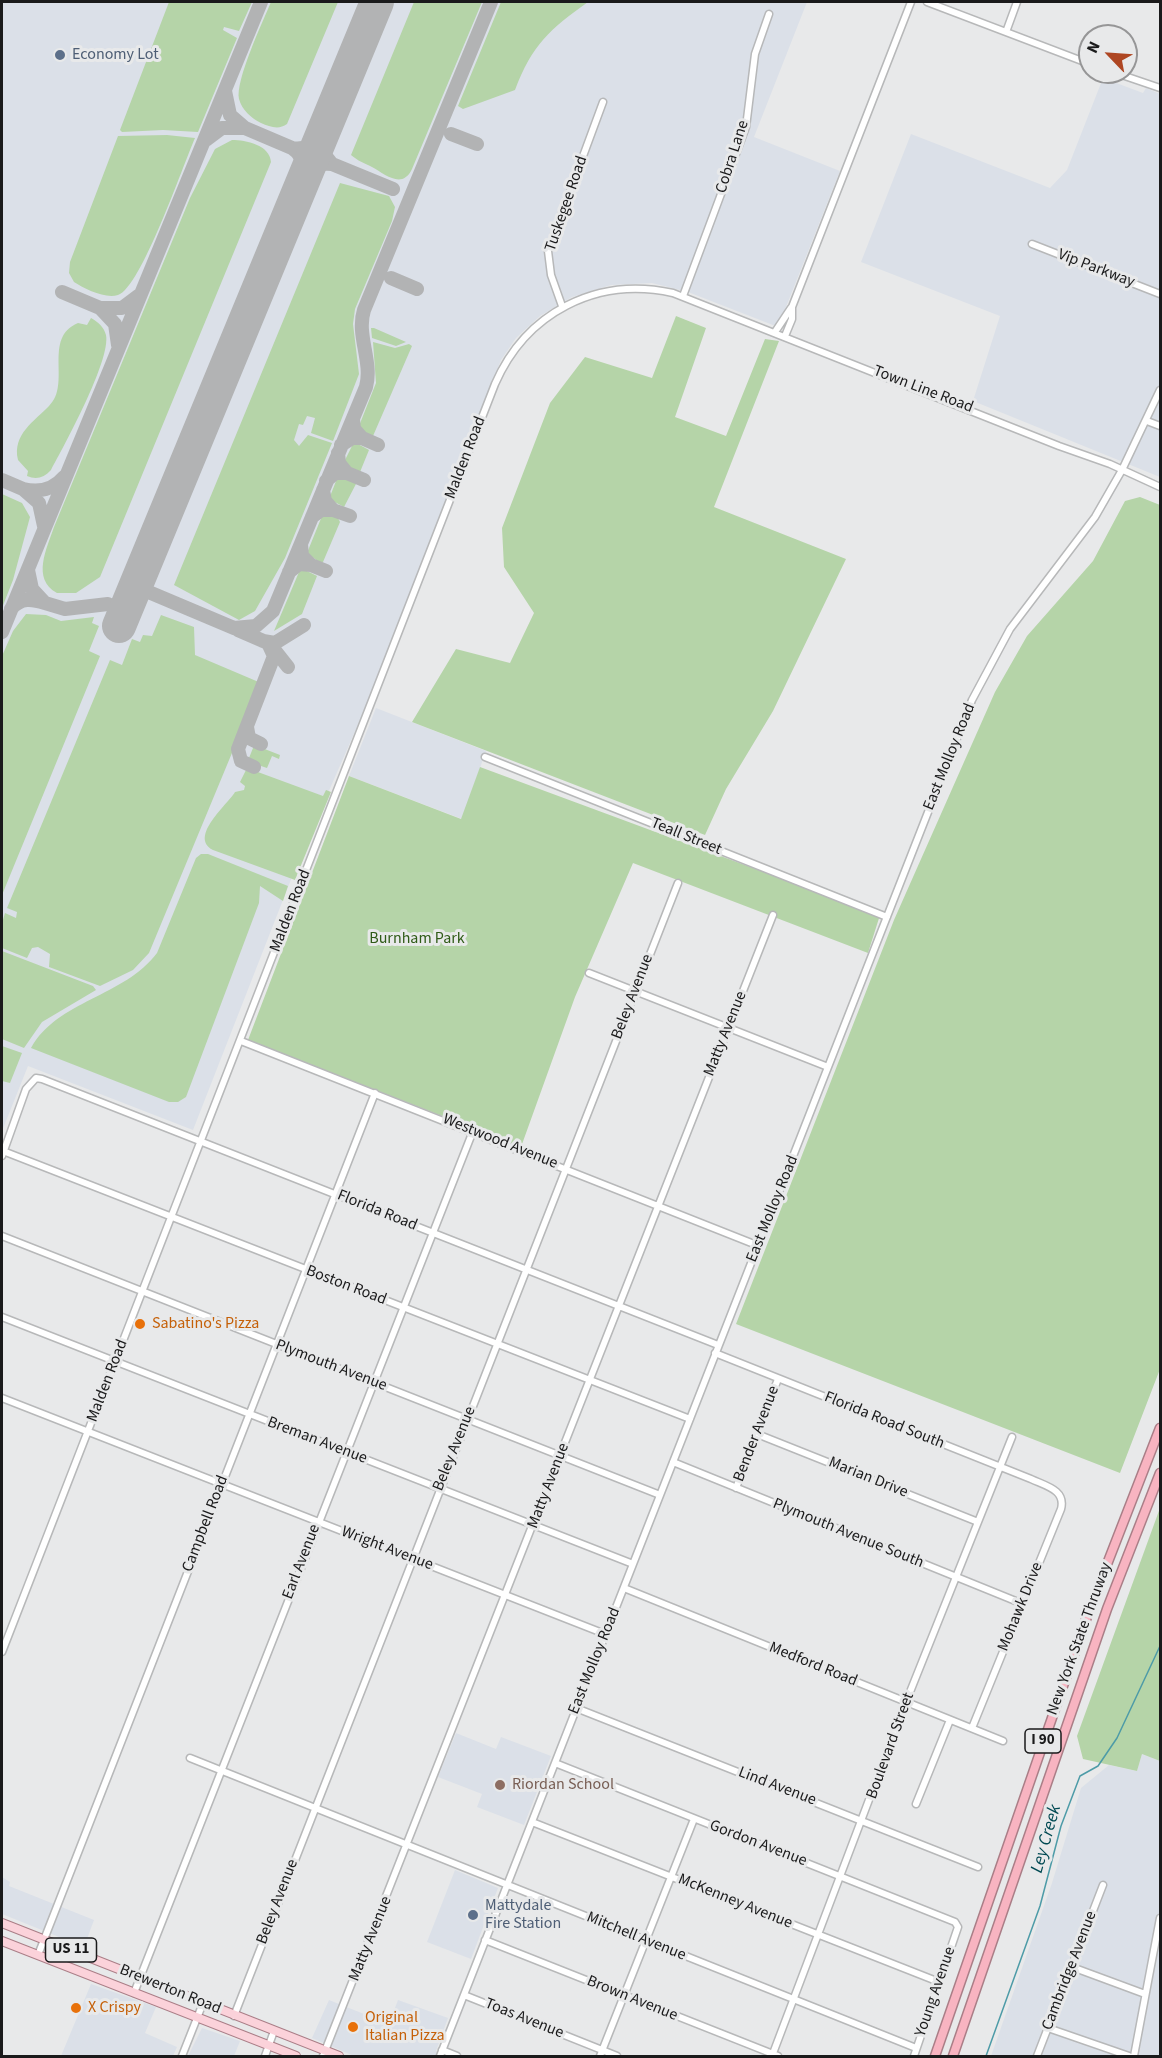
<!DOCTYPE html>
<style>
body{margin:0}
#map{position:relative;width:1162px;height:2058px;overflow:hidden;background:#e8e9ea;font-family:"Source Sans 3",sans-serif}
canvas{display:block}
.frame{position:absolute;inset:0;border:3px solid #1a1a1b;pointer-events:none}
.north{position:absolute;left:1078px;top:24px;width:60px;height:60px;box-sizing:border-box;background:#e8e9ea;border:2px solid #969697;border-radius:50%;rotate:295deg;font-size:16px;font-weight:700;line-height:24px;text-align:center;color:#1a1a1b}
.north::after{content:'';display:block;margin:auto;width:21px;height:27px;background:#ae4622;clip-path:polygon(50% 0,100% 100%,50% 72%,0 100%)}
</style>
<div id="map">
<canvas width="1162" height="2058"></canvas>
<div class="frame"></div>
<div class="north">N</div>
</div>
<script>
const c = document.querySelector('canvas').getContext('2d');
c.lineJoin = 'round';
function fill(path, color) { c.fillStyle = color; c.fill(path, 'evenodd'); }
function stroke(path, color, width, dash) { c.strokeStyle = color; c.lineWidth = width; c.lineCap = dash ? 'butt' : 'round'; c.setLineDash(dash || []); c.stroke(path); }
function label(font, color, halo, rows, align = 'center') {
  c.font = font + ' "Source Sans 3",sans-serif'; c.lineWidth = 6; c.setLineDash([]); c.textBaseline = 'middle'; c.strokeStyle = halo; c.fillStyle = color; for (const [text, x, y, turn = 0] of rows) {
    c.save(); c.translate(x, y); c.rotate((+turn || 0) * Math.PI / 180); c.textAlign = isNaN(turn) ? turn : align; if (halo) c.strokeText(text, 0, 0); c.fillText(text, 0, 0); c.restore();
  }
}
fill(new Path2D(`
 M 2,2 L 807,2 L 754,137 L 840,171 L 778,327 L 688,292 L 652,283 L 611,285 L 572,297 L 540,316 L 516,338 L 501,360 L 360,720 L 299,859 L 193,1130 L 28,1066 L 2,1131 Z
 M 1103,78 L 1143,93 L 1146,88 L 1160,94 L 1160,477 L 973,401 L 1000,316 L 861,262 L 911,134 L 1050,188 L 1067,170 Z
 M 376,708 L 486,751 L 462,819 L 349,776 Z
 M 456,1733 L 496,1749 L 501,1737 L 551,1756 L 524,1825 L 477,1807 L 482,1794 L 438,1777 Z
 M 1142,1754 L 1160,1761 L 1160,2056 L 991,2056 L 1052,1883 L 1081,1788 L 1109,1765 L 1137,1771 Z
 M 455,1870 L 498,1888 L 471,1959 L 427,1942 Z
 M 2,1877 L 10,1882 L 9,1886 L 94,1920 L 84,1947 L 2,1914 Z
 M 91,1984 L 156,2007 L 145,2033 L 177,2047 L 173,2056 L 61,2056 Z
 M 329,2000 L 389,2024 L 398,2000 L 448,2018 L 436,2051 L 449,2056 L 354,2056 L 312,2038 Z
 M 202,2028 L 240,2041 L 234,2056 L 188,2056 Z`), '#dbe0e8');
fill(new Path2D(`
 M 169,2 L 252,2 L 239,31 L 224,27 L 223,30 L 237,38 L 198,132 L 163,130 L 122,132 L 120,130 Z
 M 271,2 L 338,2 L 287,124 C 279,130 270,127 261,123 C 251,118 242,110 239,99 C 235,81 263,21 271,2 Z
 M 414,2 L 482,2 L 412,169 C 402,190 385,174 372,167 C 364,163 358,161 351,155 Z
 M 501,2 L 588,2 C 550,29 532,45 515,90 L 463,109 L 458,106 Z
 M 167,135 L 195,138 C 183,165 141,288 118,295 C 105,299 85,289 74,282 L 69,273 L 70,262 L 118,136 Z
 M 232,140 C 246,140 270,145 271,162 L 100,577 L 76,593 L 57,593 C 31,579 47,548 54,527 L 190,198 L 215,149 Z
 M 340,183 L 389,196 L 395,207 L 392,221 L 355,309 L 353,324 L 359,374 L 333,441 L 311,433 L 315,418 L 307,416 L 303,425 L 299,424 L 294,440 L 299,446 L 308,435 L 332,443 L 285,558 L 255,611 L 239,620 L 174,585 Z
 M 676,316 L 706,328 L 675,417 L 726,436 L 765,339 L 779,341 L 714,507 L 846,559 L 773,711 L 726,789 L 705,835 L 412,722 L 456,649 L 510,663 L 534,613 L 504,567 L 502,528 L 550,403 L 585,357 L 652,378 Z
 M 91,318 C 98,322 104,327 106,335 C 111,360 64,446 51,470 C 44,478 36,480 27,476 L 28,471 L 18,460 C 12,434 35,421 49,406 C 72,384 42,338 78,323 L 87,325 Z
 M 371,328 L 374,328 L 406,342 L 396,346 L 372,338 Z
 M 373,342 L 395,348 L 409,344 L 412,346 L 373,436 L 362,432 L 359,426 L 376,383 Z
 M 353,444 L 358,444 L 369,450 L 360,472 L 357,474 L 349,470 L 343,464 Z
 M 338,476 L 349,477 L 357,482 L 344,507 L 329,499 Z
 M 2,494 L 22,503 L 30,517 L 13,580 L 2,608 Z
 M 1140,497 L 1160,505 L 1160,1369 L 1120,1473 L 736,1324 L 894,920 L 995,692 L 1027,636 L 1093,561 L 1125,501 Z
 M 328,514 L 338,518 L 340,522 L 323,562 L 319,562 L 307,553 L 322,516 Z
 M 303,569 L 317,576 L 302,614 L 274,631 L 299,572 Z
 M 26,614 L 46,615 L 61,621 L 94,617 L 92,623 L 99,626 L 89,651 L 100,656 L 2,895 L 2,656 L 13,631 Z
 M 161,615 L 194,627 L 195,655 L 261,683 L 149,953 L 133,970 L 100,986 L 49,967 L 50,954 L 38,947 L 32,948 L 27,958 L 2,948 L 2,923 L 5,913 L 16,918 L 17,912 L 7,908 L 110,660 L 122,665 L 132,639 L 140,642 L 143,635 L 152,636 Z
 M 257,746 L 280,755 L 279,759 L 272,756 L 267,768 L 252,763 L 249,758 L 253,748 Z
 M 480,767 L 880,915 L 868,953 L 633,863 L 575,997 L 521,1147 L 248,1040 L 349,776 L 461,819 Z
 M 247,768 L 323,796 L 326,790 L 331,792 L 295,880 L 213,850 C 188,837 228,804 235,792 L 244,790 L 245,786 L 240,782 Z
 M 201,854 L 208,854 L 288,886 L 283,901 L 260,886 L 259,903 L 186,1097 L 178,1102 L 169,1102 L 31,1048 C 58,1000 124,997 157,953 L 196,858 Z
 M 2,951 L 93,986 L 96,990 L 42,1022 L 24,1048 L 2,1039 Z
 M 2,1046 L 22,1053 L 10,1083 L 2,1081 Z
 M 1160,1508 L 1160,1761 L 1142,1754 L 1137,1771 L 1083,1759 L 1077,1736 Z`), '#b5d4a8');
stroke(new Path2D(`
 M 986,2056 L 1040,1906 L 1061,1826 L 1080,1776 L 1098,1766 L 1117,1738 L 1160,1646`), '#4d9ba7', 1.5);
stroke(new Path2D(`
 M 245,128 L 292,148
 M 451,134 L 477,144
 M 206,140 L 222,128 L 245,128 L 230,115 L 225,91
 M 332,164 L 393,189
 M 303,181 C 309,168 317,162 332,164 L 321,150 L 323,133
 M 286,216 C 295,195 317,165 292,148 C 322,154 329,112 338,92
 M 391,278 L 417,289
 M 62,292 L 100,308
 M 118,345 L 115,324 L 100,308 L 122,308 L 138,296
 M 362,438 L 378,445
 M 341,445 L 352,438 L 362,438 L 354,429 L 353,419
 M 347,473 L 364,480
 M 2,480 L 23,489
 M 326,481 L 335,473 L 347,473 L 339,463 L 338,453
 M 333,510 L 350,516
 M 312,517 L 321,510 L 333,510 L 325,501 L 323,490
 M 44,526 L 39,503 L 23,489 C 39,493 54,489 64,477
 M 311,565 L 326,571
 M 289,572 L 299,564 L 311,565 L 302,556 L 301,544
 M 151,593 L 234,628 L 256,626 L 273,611 L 366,387 C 373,362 356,335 364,310 L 491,2
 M 45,603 L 65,609 L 108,604
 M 11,609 C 21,597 32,599 45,603 L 32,589 L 28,570
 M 238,630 L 268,643 L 274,656 L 238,749 L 241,761 L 254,767
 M 2,632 L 261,2
 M 263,641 L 275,643 L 304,625
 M 273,648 L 288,667
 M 247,727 L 249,738 L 261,744`), '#b2b3b4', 14);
stroke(new Path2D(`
 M 119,626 L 377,2`), '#b2b3b4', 34);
const minor = new Path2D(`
 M 927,2 L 1090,64
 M 1006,32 L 1017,2
 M 1113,72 L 1160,88
 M 1032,244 L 1160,294
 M 683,296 L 746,127 L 755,54 L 769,14
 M 562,306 L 551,275 L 548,251 L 603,102
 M 775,332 L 791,308
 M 785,336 L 792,319 L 792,307 L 911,2
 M 1147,421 L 1160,426
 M 485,757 L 887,917
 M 589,973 L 828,1067
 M 241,1041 L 759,1246
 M 3,1151 L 690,1419
 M 2,1156 L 26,1089 L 36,1078 L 42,1079 L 718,1345
 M 2,1236 L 660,1495
 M 2,1317 L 633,1564
 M 715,1353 L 1031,1479 C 1046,1486 1066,1490 1061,1509 L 972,1728
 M 2,1398 L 605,1634
 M 757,1434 L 978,1522
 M 673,1462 L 1023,1604
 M 736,1488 L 778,1379
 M 624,1588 L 1003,1741
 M 2,1652 L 495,384 C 526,313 596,276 673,293 L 1059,446 L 1110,464 L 1160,487
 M 576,1708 L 978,1867
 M 190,1758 L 916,2048
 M 555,1763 L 955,1922 L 958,1927 L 914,2056
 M 916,1804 L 950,1720
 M 532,1822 L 939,1982
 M 485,1940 L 778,2056
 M 38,1955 L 375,1093
 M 1072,1967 L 1145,1994
 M 134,1993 L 473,1131
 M 464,1995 L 617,2056
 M 234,2016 L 678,883
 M 1048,2028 L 1129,2056
 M 442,2050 L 457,2056
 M 182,2056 L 203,2003
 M 265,2056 L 274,2031
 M 323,2056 L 773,915
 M 440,2056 L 972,700 L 1010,629 L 1095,517 L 1122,470 L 1160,390
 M 600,2056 L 694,1819
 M 772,2056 L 906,1702 L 1012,1437
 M 1037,2056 L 1103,1885
 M 1134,2056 L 1160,1918`);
const major = new Path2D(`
 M 2,1923 L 339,2056
 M 2,1941 L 296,2056`);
const highway = new Path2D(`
 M 935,2056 L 1090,1608 L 1160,1428
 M 953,2056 L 1107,1609 L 1160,1473`);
stroke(minor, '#b7b8b9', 9);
stroke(major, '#aa7e87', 10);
stroke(highway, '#aa7e87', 11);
stroke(minor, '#fff', 6);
stroke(major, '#fbd2da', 8);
stroke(highway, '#f8b4c1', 8);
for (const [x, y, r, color] of [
 [60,55,6,"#5c6f8a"],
 [140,1324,6,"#e8710a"],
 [500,1785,6,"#8d6e63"],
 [473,1915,6,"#5c6f8a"],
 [76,2008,6,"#e8710a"],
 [353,2027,6,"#e8710a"]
]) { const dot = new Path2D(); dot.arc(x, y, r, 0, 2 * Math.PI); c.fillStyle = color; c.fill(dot); stroke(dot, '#e8e9ea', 2); }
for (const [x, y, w] of [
 [1043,1741,36],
 [71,1950,51]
]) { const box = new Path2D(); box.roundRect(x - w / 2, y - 12, w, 24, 4.5); c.fillStyle = '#e8e9ea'; c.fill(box); stroke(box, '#1a1a1b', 1.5); }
label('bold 15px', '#1a1a1b', null, [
 ["I 90",1043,1741],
 ["US 11",71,1950]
]);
label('16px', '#4e5e75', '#e8e9ea', [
 ["Economy Lot",72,55],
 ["Mattydale",485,1906],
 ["Fire Station",485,1924]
], 'left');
label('16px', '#1a1a1b', '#e8e9ea', [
 ["Cobra Lane",733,157,-72],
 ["Tuskegee Road",567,204,-71],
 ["Vip Parkway",1096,269,21],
 ["Town Line Road",923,390,21],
 ["Malden Road",466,458,-69],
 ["East Molloy Road",950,757,-68],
 ["Teall Street",686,837,22],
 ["Malden Road",291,911,-69],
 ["Beley Avenue",633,997,-69],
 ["Matty Avenue",726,1034,-68],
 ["Westwood Avenue",500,1142,22],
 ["East Molloy Road",773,1209,-68],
 ["Florida Road",377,1211,22],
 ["Boston Road",346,1286,21],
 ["Plymouth Avenue",331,1366,21],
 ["Malden Road",108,1381,-69],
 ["Florida Road South",884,1421,22],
 ["Bender Avenue",757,1434,-69],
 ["Breman Avenue",317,1441,21],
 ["Beley Avenue",455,1449,-68],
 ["Marian Drive",868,1478,22],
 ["Matty Avenue",549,1486,-69],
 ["Campbell Road",206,1524,-69],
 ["Plymouth Avenue South",848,1534,22],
 ["Wright Avenue",387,1549,21],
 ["Earl Avenue",302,1562,-69],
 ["Mohawk Drive",1021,1607,-68],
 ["New York State Thruway",1080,1639,-70],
 ["East Molloy Road",595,1661,-68],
 ["Medford Road",813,1665,22],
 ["Boulevard Street",891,1746,-70],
 ["Lind Avenue",777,1787,21],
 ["Gordon Avenue",758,1844,21],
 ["Beley Avenue",278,1902,-69],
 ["McKenney Avenue",735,1902,22],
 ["Mitchell Avenue",636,1937,22],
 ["Matty Avenue",371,1939,-68],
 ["Cambridge Avenue",1070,1971,-69],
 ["Brewerton Road",170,1990,22],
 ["Young Avenue",936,1992,-71],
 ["Brown Avenue",632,1999,22],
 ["Toas Avenue",524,2019,22]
]);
label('16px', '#2f5b17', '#e8e9ea', [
 ["Burnham Park",417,939]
]);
label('16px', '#c56008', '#e8e9ea', [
 ["Sabatino's Pizza",152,1324],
 ["X Crispy",88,2008],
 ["Original",365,2018],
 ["Italian Pizza",365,2036]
], 'left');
label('16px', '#785e54', '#e8e9ea', [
 ["Riordan School",512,1785]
], 'left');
label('italic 18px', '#004952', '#e8e9ea', [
 ["Ley Creek",1047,1839,-74]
]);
</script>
